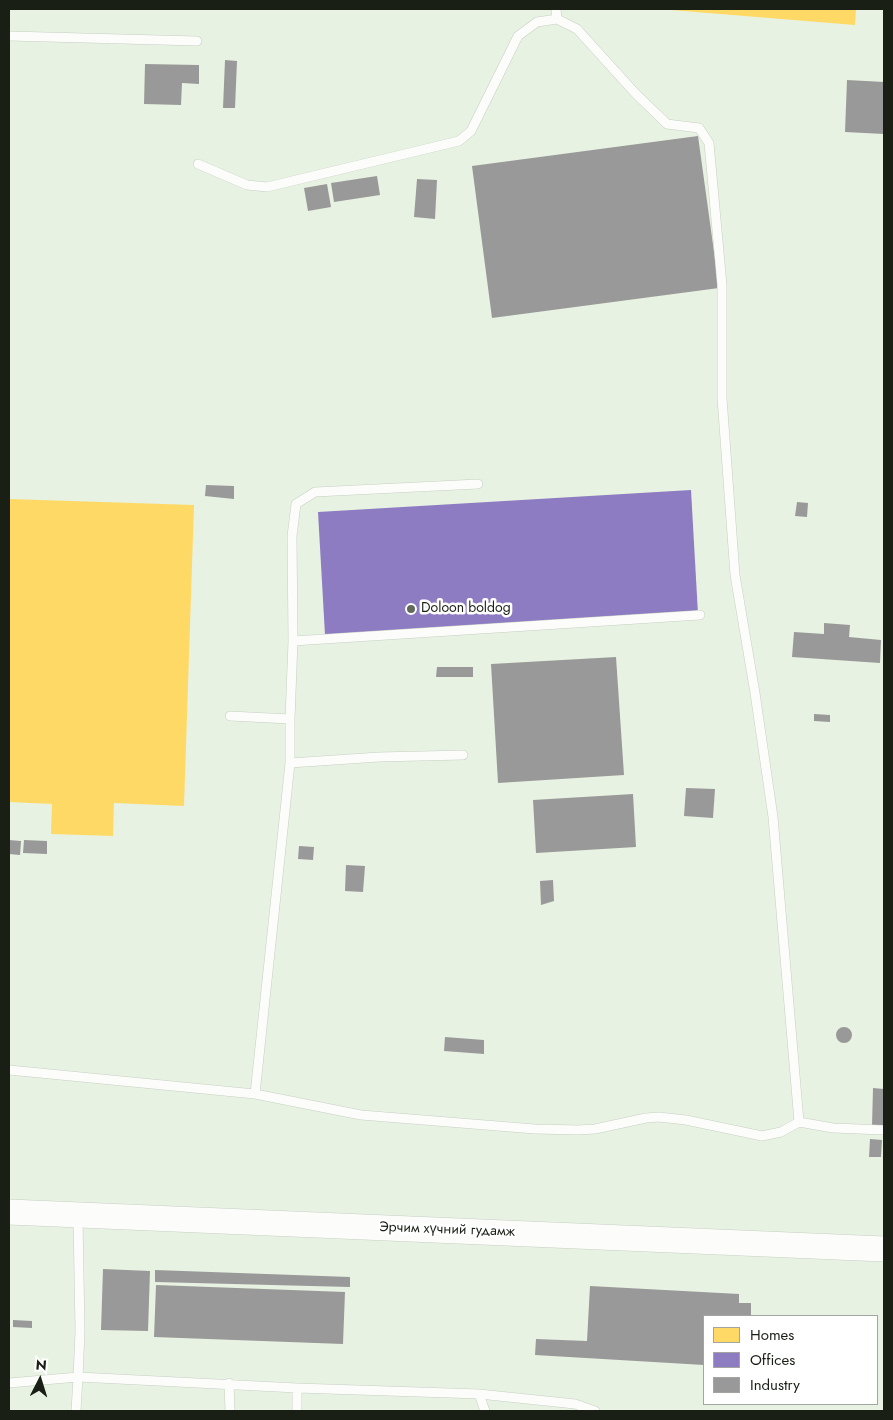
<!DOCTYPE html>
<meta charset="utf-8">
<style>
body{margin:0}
#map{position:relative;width:893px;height:1420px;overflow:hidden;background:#e8f2e2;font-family:Jost,sans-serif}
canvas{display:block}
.frame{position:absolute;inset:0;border:10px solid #191f15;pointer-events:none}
.legend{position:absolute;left:703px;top:1315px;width:175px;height:90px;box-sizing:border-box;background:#fff;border:1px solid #a3a5a1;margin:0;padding:6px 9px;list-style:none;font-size:15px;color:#191f15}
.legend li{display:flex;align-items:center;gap:10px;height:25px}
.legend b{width:25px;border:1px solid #a3a5a1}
.north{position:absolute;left:15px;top:1355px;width:50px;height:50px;-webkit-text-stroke:4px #fff;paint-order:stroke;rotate:5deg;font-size:14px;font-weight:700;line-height:20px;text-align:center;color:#191f15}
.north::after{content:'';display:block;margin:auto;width:18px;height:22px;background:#191f15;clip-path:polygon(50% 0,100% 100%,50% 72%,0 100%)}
</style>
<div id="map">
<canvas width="893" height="1420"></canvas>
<div class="frame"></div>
<ul class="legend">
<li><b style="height:14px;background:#ffd966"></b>Homes</li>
<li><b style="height:14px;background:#8e7cc3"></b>Offices</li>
<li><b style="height:14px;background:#999"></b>Industry</li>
</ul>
<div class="north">N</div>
</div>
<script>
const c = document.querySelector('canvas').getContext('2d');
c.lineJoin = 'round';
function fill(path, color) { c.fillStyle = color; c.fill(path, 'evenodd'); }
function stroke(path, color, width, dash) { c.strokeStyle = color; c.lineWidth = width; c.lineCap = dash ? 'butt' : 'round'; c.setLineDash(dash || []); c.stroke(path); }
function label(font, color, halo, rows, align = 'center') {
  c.font = font + ' Jost,sans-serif'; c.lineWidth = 5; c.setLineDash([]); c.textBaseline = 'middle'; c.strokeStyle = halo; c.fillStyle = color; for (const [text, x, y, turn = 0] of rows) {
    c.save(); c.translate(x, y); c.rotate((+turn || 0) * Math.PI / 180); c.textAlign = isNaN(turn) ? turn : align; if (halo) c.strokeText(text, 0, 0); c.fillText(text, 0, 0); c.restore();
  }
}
fill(new Path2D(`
 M 671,9 L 856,9 L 855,25 L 671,10 Z
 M 9,499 L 194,505 L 184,806 L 114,803 L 113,836 L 51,834 L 52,804 L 9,802 Z`), '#ffd966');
fill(new Path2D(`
 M 691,490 L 698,614 L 325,635 L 318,512 Z`), '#8e7cc3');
fill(new Path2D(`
 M 225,60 L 237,61 L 235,108 L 223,108 Z
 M 145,64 L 199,65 L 199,84 L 182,83 L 181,105 L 144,104 Z
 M 847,80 L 884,82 L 884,134 L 845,132 Z
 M 698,136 L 719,288 L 492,318 L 472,166 Z
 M 377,176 L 380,195 L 334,202 L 331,183 Z
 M 417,179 L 437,180 L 435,219 L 414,217 Z
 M 327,184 L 331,207 L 308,211 L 304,188 Z
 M 206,485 L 234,486 L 234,499 L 205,496 Z
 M 797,502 L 808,503 L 807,517 L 795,516 Z
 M 824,623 L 850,625 L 849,637 L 881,640 L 880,663 L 792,657 L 794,632 L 824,634 Z
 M 616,657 L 624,775 L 498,783 L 491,664 Z
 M 437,667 L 473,667 L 473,677 L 436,677 Z
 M 814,714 L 830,715 L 830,722 L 814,721 Z
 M 686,788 L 715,789 L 713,818 L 684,816 Z
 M 633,794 L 636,847 L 536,853 L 533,800 Z
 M 9,840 L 21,841 L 20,855 L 9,854 Z
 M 24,840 L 47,841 L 47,854 L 23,853 Z
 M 299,846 L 314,847 L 313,860 L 298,859 Z
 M 346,865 L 365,866 L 363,892 L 345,891 Z
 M 553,880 L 554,901 L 541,905 L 540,881 Z
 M836 1035a8 8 0 1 1 16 0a8 8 0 1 1-16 0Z
 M 445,1037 L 484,1040 L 484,1054 L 444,1051 Z
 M 873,1088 L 884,1089 L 884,1128 L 872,1126 Z
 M 870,1139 L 882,1140 L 881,1157 L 869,1157 Z
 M 103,1269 L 150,1271 L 148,1331 L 101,1330 Z
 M 155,1270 L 350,1277 L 350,1287 L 155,1282 Z
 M 156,1285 L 345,1292 L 343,1344 L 154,1337 Z
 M 590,1286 L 739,1294 L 739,1303 L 751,1303 L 751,1316 L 704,1316 L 704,1365 L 535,1355 L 536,1339 L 587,1341 Z
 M 13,1320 L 32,1321 L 32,1328 L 13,1327 Z`), '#999');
const lane = new Path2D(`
 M 556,9 L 557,19
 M 9,36 L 197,41
 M 198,164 L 247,185 L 267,187 L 459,141 L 471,131 L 518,36 L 537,22 L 557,19 L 577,29 L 635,93 L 667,124 L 699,128 L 709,143 L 722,285 L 722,398 L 735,575 L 755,693 L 773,817 L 799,1122
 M 293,641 L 700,615
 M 230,716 L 290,719 L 290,763 L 255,1094
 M 290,719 L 293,641 L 292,536 L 296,504 L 315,492 L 478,484
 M 290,763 L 379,757 L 463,755
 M 9,1070 L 255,1094 L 361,1115 L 535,1129 L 578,1130 L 595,1129 L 646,1118 L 659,1117 L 686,1120 L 762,1136 L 781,1132 L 799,1122 L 833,1128 L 884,1130
 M 78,1218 L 80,1331 L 78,1377 L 297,1388 L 479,1394 L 485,1411
 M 9,1383 L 78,1377 L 76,1411
 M 229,1383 L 230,1411
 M 297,1388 L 297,1411
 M 479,1394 L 575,1404 L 595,1411`);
const secondary = new Path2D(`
 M 9,1212 L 884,1249`);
stroke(lane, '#c6cec2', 10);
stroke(secondary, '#c6cec2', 26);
stroke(lane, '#fcfdfb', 9);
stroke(secondary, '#fcfdfb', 25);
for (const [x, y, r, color] of [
 [411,609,5,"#61695d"]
]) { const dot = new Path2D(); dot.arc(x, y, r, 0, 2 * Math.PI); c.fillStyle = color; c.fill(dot); stroke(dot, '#fff', 2); }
label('14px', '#191f15', '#fff', [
 ["Doloon boldog",421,609]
], 'left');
label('14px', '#191f15', '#fff', [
 ["Эрчим хүчний гудамж",447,1230,2]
]);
</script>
